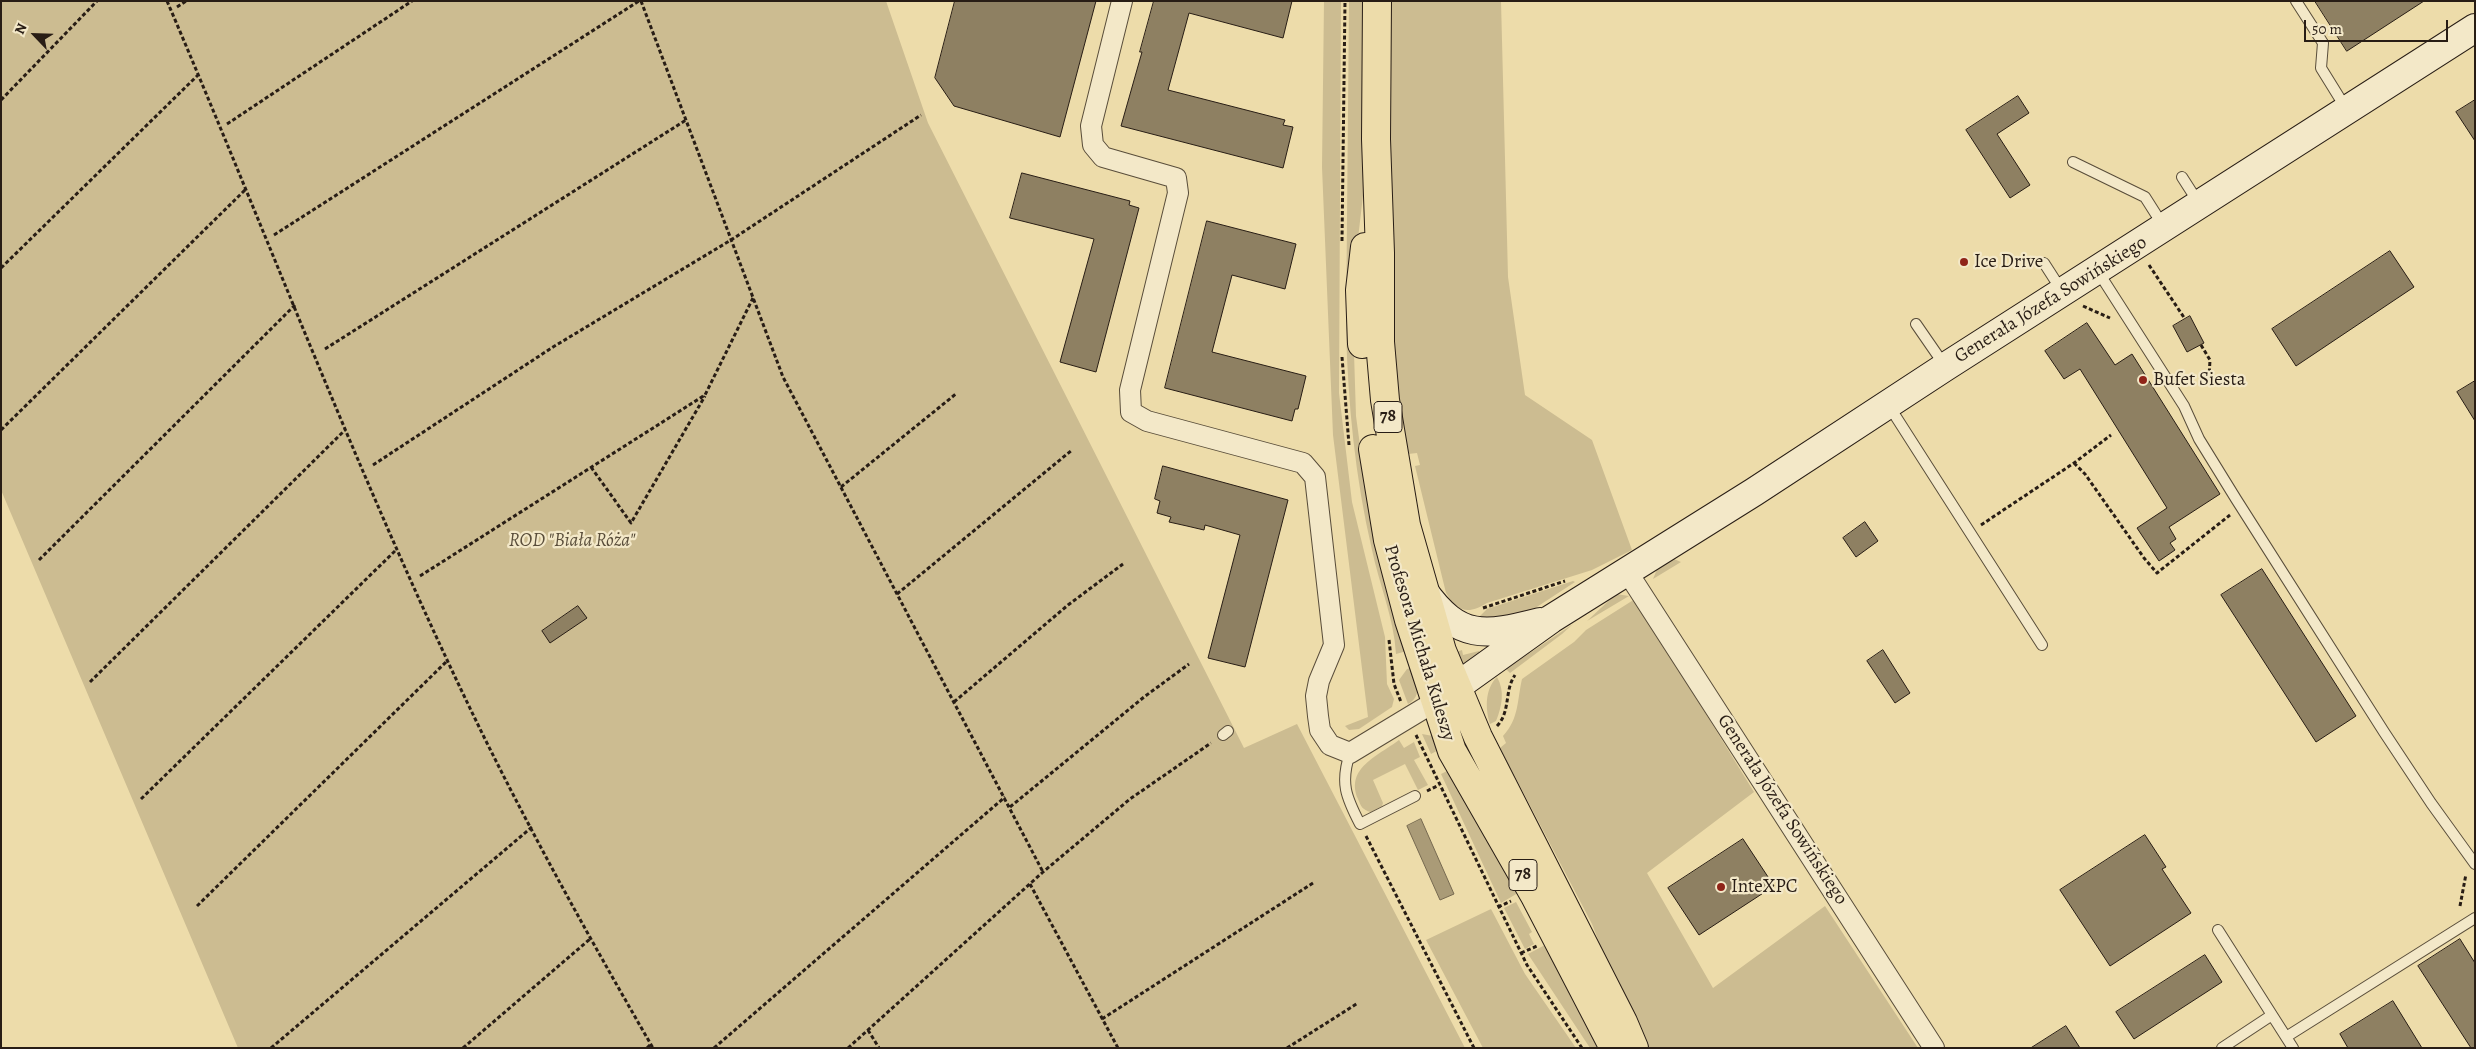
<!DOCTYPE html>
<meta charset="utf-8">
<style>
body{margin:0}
#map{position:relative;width:2476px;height:1049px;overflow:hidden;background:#eddcaa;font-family:Alegreya,serif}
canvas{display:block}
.frame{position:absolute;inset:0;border:2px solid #281d15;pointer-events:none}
.north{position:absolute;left:10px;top:10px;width:50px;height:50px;-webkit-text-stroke:4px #f3e8c8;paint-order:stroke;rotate:294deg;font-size:14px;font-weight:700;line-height:20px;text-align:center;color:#281d15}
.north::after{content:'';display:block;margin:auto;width:18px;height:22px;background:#281d15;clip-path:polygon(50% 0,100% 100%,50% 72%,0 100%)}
.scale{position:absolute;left:2304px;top:20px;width:144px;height:22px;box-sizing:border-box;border:2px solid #281d15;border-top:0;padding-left:6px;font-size:15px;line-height:18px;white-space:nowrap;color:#281d15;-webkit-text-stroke:4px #f3e8c8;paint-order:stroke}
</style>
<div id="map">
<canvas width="2476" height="1049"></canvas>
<div class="frame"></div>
<div class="north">N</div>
<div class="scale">50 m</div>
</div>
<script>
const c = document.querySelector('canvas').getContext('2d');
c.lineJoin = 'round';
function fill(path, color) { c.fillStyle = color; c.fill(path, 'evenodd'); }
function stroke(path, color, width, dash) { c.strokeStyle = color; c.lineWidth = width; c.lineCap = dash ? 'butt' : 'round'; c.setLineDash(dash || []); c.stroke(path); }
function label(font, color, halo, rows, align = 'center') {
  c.font = font + ' Alegreya,serif'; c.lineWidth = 4.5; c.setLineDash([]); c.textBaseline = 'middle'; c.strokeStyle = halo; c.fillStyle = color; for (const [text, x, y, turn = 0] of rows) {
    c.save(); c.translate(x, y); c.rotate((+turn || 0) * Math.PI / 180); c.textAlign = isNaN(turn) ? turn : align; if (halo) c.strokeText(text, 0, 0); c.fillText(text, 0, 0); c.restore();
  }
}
fill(new Path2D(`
 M 1,1 L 886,1 L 928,123 L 1244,748 L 1297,724 L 1465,1048 L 238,1048 L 1,490 Z
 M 1324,1 L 1341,1 L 1339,393 L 1352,502 L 1385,637 L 1387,684 L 1394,699 L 1392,707 L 1359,729 L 1349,730 L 1345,726 L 1368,717 L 1333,435 L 1322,167 Z
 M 1349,1 L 1366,1 L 1364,187 L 1352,290 L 1356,416 L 1364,475 L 1407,651 L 1396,654 C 1394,618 1379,584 1372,550 C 1355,477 1348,404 1346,329 Z
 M 1388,1 L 1501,1 L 1508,277 L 1525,395 L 1592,440 L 1632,550 L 1592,570 L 1487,603 C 1469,614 1458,613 1446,593 L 1415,466 L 1420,465 L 1417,453 L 1408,454 L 1388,363 Z
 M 1674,559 L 1681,562 L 1653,579 L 1658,567 Z
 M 1573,581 L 1575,582 L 1523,616 L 1476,625 L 1480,616 L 1487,609 Z
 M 1616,594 L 1629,596 L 1587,621 Z
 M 1635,599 L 1754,792 L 1647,873 L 1713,988 L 1825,906 L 1918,1048 L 1640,1048 L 1592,924 L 1500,748 L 1506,743 L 1503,736 C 1519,719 1517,701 1522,679 L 1574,642 L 1586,630 Z
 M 1573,624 L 1562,634 L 1510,673 L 1506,669 Z
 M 1462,650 L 1463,655 L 1479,651 L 1481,655 L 1458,669 L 1451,654 Z
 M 1413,667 C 1417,680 1423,696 1408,704 L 1399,680 L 1407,669 Z
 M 1497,677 C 1505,691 1502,706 1496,721 L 1490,724 C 1485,708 1485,689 1497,677 Z
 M 1422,734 L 1433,736 L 1444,747 L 1431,754 Z
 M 1399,740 L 1404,748 L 1414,742 L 1420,757 L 1414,760 L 1428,785 L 1418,790 L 1405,764 L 1373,780 L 1383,803 L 1382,806 L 1371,812 C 1362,810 1361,806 1358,799 C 1345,768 1378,756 1399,740 Z
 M 1453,768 L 1518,893 L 1501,903 L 1441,774 Z
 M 1516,902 L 1532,932 L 1529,934 L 1534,944 L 1525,949 L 1504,908 Z
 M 1491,909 L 1525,974 L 1576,1048 L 1483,1048 L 1426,940 Z
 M 1545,945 L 1554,959 L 1606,1048 L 1590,1048 L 1528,954 Z`), '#ccbc91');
const water = new Path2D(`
 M 1421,819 L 1454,894 L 1440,900 L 1407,826 Z`);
fill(water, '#aa9b77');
stroke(water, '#766950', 1);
const building = new Path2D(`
 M 955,1 L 1096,1 L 1060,137 L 954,106 L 935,78 Z
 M 1154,1 L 1292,1 L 1283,38 L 1189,13 L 1168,90 L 1285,120 L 1283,125 L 1293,127 L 1283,168 L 1121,126 L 1142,52 L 1140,52 Z
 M 2315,1 L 2424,1 L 2347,51 Z
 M 2018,96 L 2029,113 L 1997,134 L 2030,185 L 2010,198 L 1966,130 Z
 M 2475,100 L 2475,141 L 2456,112 Z
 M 1022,173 L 1130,201 L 1129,205 L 1139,208 L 1096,372 L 1060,362 L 1094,239 L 1010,218 Z
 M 1207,221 L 1296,244 L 1285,289 L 1232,275 L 1212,352 L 1306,376 L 1298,409 L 1295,409 L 1292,421 L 1165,388 Z
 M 2390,251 L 2414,287 L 2296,366 L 2272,329 Z
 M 2190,316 L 2204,343 L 2187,352 L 2173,326 Z
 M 2087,323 L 2115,365 L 2132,354 L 2220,494 L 2169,527 L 2176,539 L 2170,543 L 2175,550 L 2159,561 L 2137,528 L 2167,508 L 2080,369 L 2064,379 L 2045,351 Z
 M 2475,381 L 2475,421 L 2457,392 Z
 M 1163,466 L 1288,500 L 1245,667 L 1208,658 L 1240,535 L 1205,525 L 1204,530 L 1187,526 L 1169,522 L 1171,517 L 1157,513 L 1160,501 L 1155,499 Z
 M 1865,522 L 1878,541 L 1856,557 L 1843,538 Z
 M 2262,569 L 2356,716 L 2316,742 L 2221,595 Z
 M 578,606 L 587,618 L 550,643 L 542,631 Z
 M 1883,650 L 1910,693 L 1895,703 L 1867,661 Z
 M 2145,835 L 2166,867 L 2162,869 L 2191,913 L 2110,966 L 2060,890 Z
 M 1743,839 L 1774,886 L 1699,935 L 1668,888 Z
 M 2460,939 L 2475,963 L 2475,1048 L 2471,1048 L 2418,966 Z
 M 2205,955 L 2222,982 L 2134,1039 L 2116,1012 Z
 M 2393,1001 L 2422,1048 L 2348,1048 L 2340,1034 Z
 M 2066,1026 L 2080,1048 L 2031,1048 Z`);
fill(building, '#8e8062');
stroke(building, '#281d15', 1);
const lane = new Path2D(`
 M 2296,1 L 2323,43 L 2321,68 L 2347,110
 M 2073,162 L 2145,197 L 2164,227
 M 2182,177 L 2198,202
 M 2044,263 L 2062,291
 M 2097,270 L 2184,406 L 2199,439 L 2236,499 L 2384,732 L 2431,803 L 2475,864
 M 1916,324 L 1945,366
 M 1889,406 L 2042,645
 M 1223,735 L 1228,731
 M 1350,753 C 1340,783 1346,797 1360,824 L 1415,796
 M 2218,930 L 2272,1015
 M 2222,1048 L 2272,1015 L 2286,1037
 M 2293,1048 L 2286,1037 L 2475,918`);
const street = new Path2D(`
 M 1122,1 L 1091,126 L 1093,145 L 1103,157 L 1176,178 L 1178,193 L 1130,390 L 1131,412 L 1147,421 L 1303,463 L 1315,477 L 1334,645 L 1319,681 L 1316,696 L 1318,716 L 1320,730 L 1330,745 L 1350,753 L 1436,701
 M 1628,573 L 1934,1048`);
const secondary = new Path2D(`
 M 1423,590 C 1459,641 1485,636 1540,622
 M 1438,700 L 1551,619 L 1754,492 L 1945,367 L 2475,28`);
const primary = new Path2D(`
 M 1377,1 L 1376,139 L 1380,253 L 1380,342 L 1385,400 L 1406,525 L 1442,651 L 1478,737 L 1623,1022 L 1634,1048
 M 1362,344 L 1360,290 L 1365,247
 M 1373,449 L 1388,540 L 1409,620 L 1452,751 L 1535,896 L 1614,1048`);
stroke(lane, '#594d3a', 12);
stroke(street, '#594d3a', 22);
stroke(secondary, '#281d15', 30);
stroke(primary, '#281d15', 30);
stroke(new Path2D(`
 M 167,1 C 272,246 366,497 484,737 C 536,842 594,946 653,1048
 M 641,1 L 783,377 L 1043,872
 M 177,7 L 186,1
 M 1,100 L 97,1
 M 227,124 L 412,1
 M 274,235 L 639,1
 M 1342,241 L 1345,1
 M 2149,265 L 2185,319
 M 1,268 L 198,75
 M 2083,306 L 2110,318
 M 2201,345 L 2210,360 L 2209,377
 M 325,349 L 686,120
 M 1342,357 L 1349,445
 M 1,430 L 246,189
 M 2074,463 L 2085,474 L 2144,558 L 2157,573 L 2230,515
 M 373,465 L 553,347 L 731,240 L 921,115
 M 591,467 L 631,523 L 705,396
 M 841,487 L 957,393
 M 1981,525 L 2074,463 L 2111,435
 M 39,560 L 295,305
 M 420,576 L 705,395 L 753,298
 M 897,594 L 1072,450
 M 1483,608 L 1565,581
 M 1389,640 L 1394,684 L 1401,702
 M 90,682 L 346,429
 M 954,702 L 1068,605 L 1123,564
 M 1497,726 C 1511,711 1504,691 1515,675
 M 1416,735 L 1527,965 L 1582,1048
 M 1427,791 L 1439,785
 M 141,799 L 397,549
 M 1010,807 L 1144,697 L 1189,664
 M 1366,836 L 1474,1048
 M 1030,884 L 1118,1048
 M 197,906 L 448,660
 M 2460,906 L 2466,874
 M 1498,907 L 1511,901
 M 1521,953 L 1537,946
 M 1102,1019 L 1313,883
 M 868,1030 L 879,1048
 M 271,1048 L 532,827
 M 463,1048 L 590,939
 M 647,1048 L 651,1044
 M 714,1048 L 1005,797
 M 848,1048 L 1043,872 L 1130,799 L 1211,743
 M 1287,1048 L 1358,1003`), '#281d15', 3, [4, 2.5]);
stroke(lane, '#f3e8c8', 10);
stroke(street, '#f3e8c8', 20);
stroke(secondary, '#f3e8c8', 28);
stroke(primary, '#eddcaa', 28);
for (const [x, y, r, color] of [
 [1964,262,5,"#8f2418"],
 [2143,380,5,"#8f2418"],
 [1721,887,5,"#8f2418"]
]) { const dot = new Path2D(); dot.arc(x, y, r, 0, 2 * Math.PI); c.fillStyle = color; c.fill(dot); stroke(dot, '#f3e8c8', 2); }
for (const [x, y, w] of [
 [1388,417,28],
 [1523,875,28]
]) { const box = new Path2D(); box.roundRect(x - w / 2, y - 15.5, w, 31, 4); c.fillStyle = '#f3e8c8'; c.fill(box); stroke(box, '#281d15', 1); }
label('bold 18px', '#281d15', null, [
 ["78",1388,417],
 ["78",1523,875]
]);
label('19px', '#281d15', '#f3e8c8', [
 ["Ice Drive",1974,262],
 ["Bufet Siesta",2153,380],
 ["InteXPC",1731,887]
], 'left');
label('19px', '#281d15', '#f3e8c8', [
 ["Generała Józefa Sowińskiego",2051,300,-32],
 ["Profesora Michała Kuleszy",1419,643,73],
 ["Generała Józefa Sowińskiego",1782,810,57]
]);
label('italic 19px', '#594d3a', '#f3e8c8', [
 ["ROD \"Biała Róża\"",572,541]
]);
</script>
